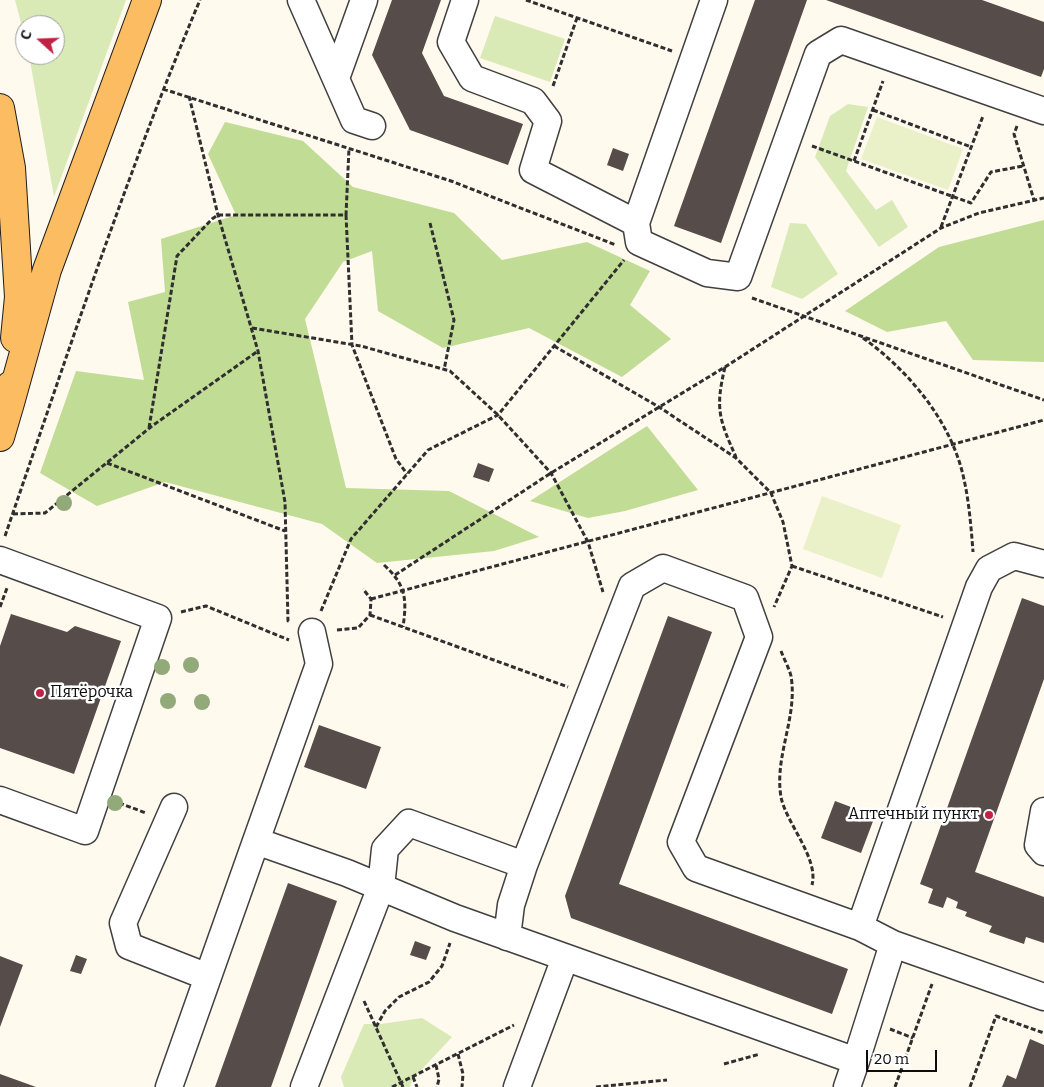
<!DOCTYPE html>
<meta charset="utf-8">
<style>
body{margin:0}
#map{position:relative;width:1044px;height:1087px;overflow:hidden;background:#fff9ee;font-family:Bitter,serif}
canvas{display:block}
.north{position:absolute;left:15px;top:15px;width:50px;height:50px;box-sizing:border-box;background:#fff;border:1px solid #9e9e9e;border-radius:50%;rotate:290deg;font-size:14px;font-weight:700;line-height:20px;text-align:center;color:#0d0d0d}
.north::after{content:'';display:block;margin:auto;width:18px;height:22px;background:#c12144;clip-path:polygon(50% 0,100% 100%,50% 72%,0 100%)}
.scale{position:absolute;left:866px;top:1050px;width:71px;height:22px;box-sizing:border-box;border:2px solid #0d0d0d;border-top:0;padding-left:6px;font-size:15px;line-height:18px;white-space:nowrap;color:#0d0d0d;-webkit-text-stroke:4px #fff;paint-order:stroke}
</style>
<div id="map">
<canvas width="1044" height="1087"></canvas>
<div class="north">С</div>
<div class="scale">20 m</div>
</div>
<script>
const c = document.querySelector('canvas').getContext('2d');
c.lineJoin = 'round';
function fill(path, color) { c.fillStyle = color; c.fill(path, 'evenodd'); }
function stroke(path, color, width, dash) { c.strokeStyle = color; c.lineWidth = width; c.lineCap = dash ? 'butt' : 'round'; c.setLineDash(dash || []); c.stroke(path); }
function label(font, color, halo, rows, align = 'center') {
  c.font = font + ' Bitter,serif'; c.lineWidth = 5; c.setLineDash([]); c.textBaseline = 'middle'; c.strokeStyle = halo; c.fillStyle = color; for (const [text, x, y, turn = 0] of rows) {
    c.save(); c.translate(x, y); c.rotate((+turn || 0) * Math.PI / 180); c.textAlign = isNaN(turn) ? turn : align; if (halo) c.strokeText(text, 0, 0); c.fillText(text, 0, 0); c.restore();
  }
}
fill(new Path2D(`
 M 15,0 L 126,0 L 54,197 L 29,55 L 55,55 L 55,25 L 25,25 L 25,38 Z
 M 495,16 L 565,39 L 550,82 L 480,58 Z
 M 848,104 L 868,107 L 846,171 L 876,210 L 892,200 L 908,227 L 879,247 L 815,157 L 830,116 Z
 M 790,223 L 806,224 L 838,274 L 802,299 L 771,287 Z
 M 422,1018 L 452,1037 L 412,1080 L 410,1087 L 344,1087 L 341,1077 L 364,1024 L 381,1024 Z`), '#daeab6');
fill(new Path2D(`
 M 225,122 L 303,141 L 353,187 L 454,213 L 502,260 L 587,242 L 650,271 L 630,305 L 671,339 L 622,377 L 529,328 L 443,348 L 378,311 L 372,251 L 343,262 L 305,319 L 346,488 L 449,491 L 539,537 L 494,551 L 377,563 L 322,524 L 165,482 L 97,506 L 40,473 L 76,371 L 144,380 L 128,302 L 165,292 L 161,239 L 236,215 L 208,154 Z
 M 1044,220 L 1044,362 L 973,360 L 946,321 L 887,332 L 845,311 L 939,247 Z
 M 647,426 L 698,490 L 625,511 L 588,518 L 530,501 Z`), '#c1dc95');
fill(new Path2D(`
 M 877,117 L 963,149 L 948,190 L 861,159 Z
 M 822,496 L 901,525 L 882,578 L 803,549 Z`), '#eaf1c8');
fill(new Path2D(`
 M 392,0 L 441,0 L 422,53 L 444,96 L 523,124 L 508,165 L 410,130 L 372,55 Z
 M 755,0 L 807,0 L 721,243 L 674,226 Z
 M 826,0 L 982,0 L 1044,22 L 1044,69 L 1041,77 Z
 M 613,148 L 629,154 L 623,171 L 607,165 Z
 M 478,463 L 494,469 L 489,482 L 473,477 Z
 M 1022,598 L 1044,606 L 1044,679 L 975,872 L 1044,897 L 1044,943 L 1026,937 L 1024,944 L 989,932 L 992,926 L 965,916 L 967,912 L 956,908 L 958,902 L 947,897 L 943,908 L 928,903 L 933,889 L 920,884 Z
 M 11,614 L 67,632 L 75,626 L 121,641 L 74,774 L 0,748 L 0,646 Z
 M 668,616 L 712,632 L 619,884 L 848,969 L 832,1014 L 571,918 L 565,896 Z
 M 319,725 L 381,747 L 366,789 L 304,767 Z
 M 835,801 L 875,816 L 861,853 L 821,838 Z
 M 288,883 L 337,901 L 271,1087 L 215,1087 Z
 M 415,941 L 431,947 L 426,960 L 410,955 Z
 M 76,955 L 87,959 L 81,974 L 70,971 Z
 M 0,956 L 23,965 L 0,1027 Z
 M 1030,1039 L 1044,1045 L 1044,1087 L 1002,1087 L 1007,1075 L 1016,1079 Z
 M 0,1074 L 36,1087 L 0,1087 Z`), '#564c49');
const minor = new Path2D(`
 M 301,0 L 354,120 L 372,126
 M 465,0 L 451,42 L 472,78 L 533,101 L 548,121 L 533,170 L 636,223
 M 714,0 L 636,223 L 639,242 L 707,273 L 738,277 L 818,54 L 841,40 L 1044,111
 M 336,78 L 364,0
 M 0,560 L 158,618 L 85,831 L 0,800
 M 174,807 L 123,923 L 129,946 L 208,977
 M 1044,811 L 1038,845 L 1044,852
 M 256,841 L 319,664 L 312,632
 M 860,927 L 979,587 L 989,569 L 1014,556 L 1044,564
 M 507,937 L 511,905 L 524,865 L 632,586 L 663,568 L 745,598 L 759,637 L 681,842 L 696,868 L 860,927 L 893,944
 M 169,1087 L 256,841 L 347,873 L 455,918 L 856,1061 L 893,944 L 1044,997
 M 304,1087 L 381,887 L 385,849 L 409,823 L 524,865
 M 517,1087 L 565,958
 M 847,1087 L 856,1061`);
const major = new Path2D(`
 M 0,108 L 11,168 L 19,297 L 15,338
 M 10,403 L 47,270 L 147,0
 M 0,437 L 10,403 L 11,385`);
stroke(minor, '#404040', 29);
stroke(major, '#1e1e1e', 30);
stroke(new Path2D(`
 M 526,0 L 672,51
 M 553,86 L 577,18
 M 163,89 L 451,181 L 616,245
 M 189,96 L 218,215 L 258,351 L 285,502 L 288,621 L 290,622
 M 873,110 L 971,147
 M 1017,126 L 1014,134 L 1034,200
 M 812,146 L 971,203 L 991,172 L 1023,166
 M 854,161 L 883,81
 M 346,215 L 352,345 L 396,459 L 407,474
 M 430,223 L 454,320 L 444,370
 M 941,227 L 983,116
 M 752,298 L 1044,400
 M 252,328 L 361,346 L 450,371 L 498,415 L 551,473 L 588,542 L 603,592
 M 863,338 C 908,370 950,420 963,475 C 969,500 971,526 973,552
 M 554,346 L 659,407 L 736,458 L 771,493 L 783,522 L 792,566 L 774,607
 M 725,367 C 715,409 719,419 736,457
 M 149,428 L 177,256 L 212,219 L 218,215 L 346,215 L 349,148
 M 107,463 L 285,531
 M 13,514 L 45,513 L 152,426 L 258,351
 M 5,536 C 67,356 126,175 200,0
 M 384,565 C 406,585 407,599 403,627
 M 792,566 L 943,617
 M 395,575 L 551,473 L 725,367 L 941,228 L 979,213 L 1044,198
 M 371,599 L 1044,420
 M 0,607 L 7,588
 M 321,611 L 351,539 L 428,450 L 498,415 L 624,260
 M 181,612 L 206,606 L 289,640
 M 370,615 L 568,687
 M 337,630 L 358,628 L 370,615 L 371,599 L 363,589
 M 781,651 C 784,659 789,668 791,676 C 798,717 774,756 781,797 C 786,823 819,858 812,885
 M 119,803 L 146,813
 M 364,1001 L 403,1087
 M 376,1027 L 385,1011 L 399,997 L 429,982 L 442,966 L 450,943
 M 890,1029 L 913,1038
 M 458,1054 L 463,1074 L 462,1087
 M 724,1064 L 760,1054
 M 436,1065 L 439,1079 L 437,1087
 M 413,1077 L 417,1087
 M 392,1087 L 514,1025
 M 596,1087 L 667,1080
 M 895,1087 L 932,984
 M 970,1087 L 996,1016 L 1044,1033`), '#2f2f2f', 3, [5, 2.5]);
stroke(minor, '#fff', 26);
stroke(major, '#fcbc61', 28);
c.fillStyle = '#92a97a';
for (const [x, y] of [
 [64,503],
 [191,665],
 [162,667],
 [168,701],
 [202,702],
 [115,803]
]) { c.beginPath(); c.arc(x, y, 8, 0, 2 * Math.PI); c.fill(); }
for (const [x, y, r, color] of [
 [40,693,5,"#c12144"],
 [989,815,5,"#c12144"]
]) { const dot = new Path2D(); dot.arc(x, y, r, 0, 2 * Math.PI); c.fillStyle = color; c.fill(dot); stroke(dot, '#fff', 2); }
label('16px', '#0d0d0d', '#fff', [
 ["Пятёрочка",50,693],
 ["Аптечный пункт",979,815,"right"]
], 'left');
</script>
